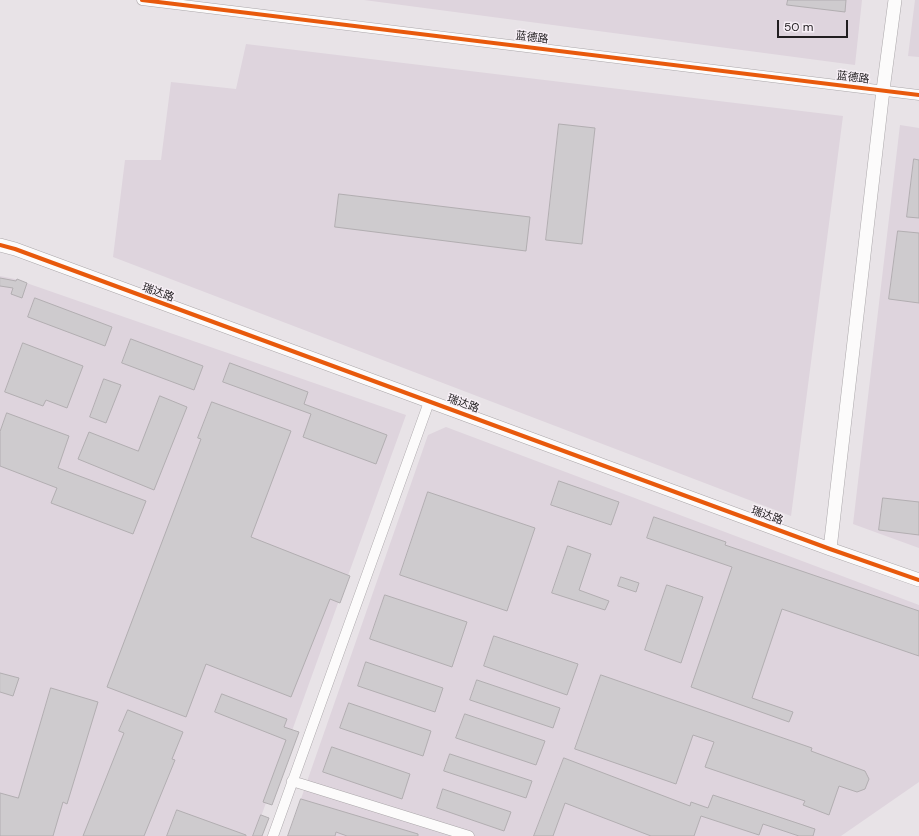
<!DOCTYPE html>
<meta charset="utf-8">
<style>
body{margin:0}
#map{position:relative;width:919px;height:836px;overflow:hidden;background:#e8e3e7;font-family:"DM Sans",sans-serif}
canvas{display:block}
.scale{position:absolute;left:777px;top:20px;width:71px;height:18px;box-sizing:border-box;border:2px solid #211e20;border-top:0;padding-left:5px;font-size:12px;line-height:14px;white-space:nowrap;color:#211e20;-webkit-text-stroke:3px #f7eff6;paint-order:stroke}
</style>
<div id="map">
<canvas width="919" height="836"></canvas>
<div class="scale">50 m</div>
</div>
<script>
const c = document.querySelector('canvas').getContext('2d');
c.lineJoin = 'round';
function fill(path, color) { c.fillStyle = color; c.fill(path, 'evenodd'); }
function stroke(path, color, width, dash) { c.strokeStyle = color; c.lineWidth = width; c.lineCap = dash ? 'butt' : 'round'; c.setLineDash(dash || []); c.stroke(path); }
function label(font, color, halo, rows, align = 'center') {
  c.font = font + ' "DM Sans","Noto Sans SC",sans-serif'; c.lineWidth = 3; c.setLineDash([]); c.textBaseline = 'middle'; c.strokeStyle = halo; c.fillStyle = color; for (const [text, x, y, turn = 0] of rows) {
    c.save(); c.translate(x, y); c.rotate((+turn || 0) * Math.PI / 180); c.textAlign = isNaN(turn) ? turn : align; if (halo) c.strokeText(text, 0, 0); c.fillText(text, 0, 0); c.restore();
  }
}
fill(new Path2D(`
 M 364,0 L 862,0 L 855,65 Z
 M 915,0 L 919,0 L 919,57 L 908,56 Z
 M 246,44 L 843,116 L 791,516 L 113,257 L 125,160 L 161,160 L 171,82 L 236,89 Z
 M 900,125 L 919,128 L 919,548 L 853,524 Z
 M 0,276 L 15,279 L 406,415 L 254,836 L 0,836 Z
 M 446,427 L 919,605 L 919,782 L 841,836 L 288,836 L 428,435 Z`), '#ded4dd');
const building = new Path2D(`
 M 788,0 L 846,0 L 845,12 L 787,5 Z
 M 559,124 L 595,128 L 582,244 L 546,240 Z
 M 914,159 L 919,160 L 919,218 L 907,217 Z
 M 339,194 L 530,217 L 526,251 L 335,227 Z
 M 898,231 L 919,233 L 919,303 L 889,299 Z
 M 0,278 L 16,281 L 17,279 L 27,283 L 22,298 L 11,294 L 13,288 L 0,286 Z
 M 35,298 L 112,327 L 105,346 L 28,317 Z
 M 131,339 L 203,366 L 194,390 L 122,363 Z
 M 23,343 L 83,366 L 67,408 L 46,400 L 43,406 L 5,392 Z
 M 230,363 L 308,392 L 304,404 L 387,435 L 376,464 L 303,437 L 311,414 L 223,382 Z
 M 104,379 L 121,385 L 106,423 L 90,417 Z
 M 160,396 L 187,407 L 154,490 L 78,459 L 89,432 L 138,451 Z
 M 212,402 L 291,431 L 251,537 L 350,576 L 340,603 L 330,599 L 291,697 L 206,664 L 186,717 L 107,687 L 201,439 L 198,438 Z
 M 7,413 L 69,436 L 58,468 L 146,501 L 133,534 L 51,503 L 57,488 L 0,466 L 0,432 Z
 M 559,481 L 619,502 L 611,525 L 551,505 Z
 M 428,492 L 535,528 L 507,611 L 400,575 Z
 M 883,498 L 919,502 L 919,535 L 879,530 Z
 M 654,517 L 726,542 L 725,545 L 919,611 L 919,656 L 782,609 L 752,698 L 793,712 L 789,722 L 691,687 L 732,567 L 647,538 Z
 M 568,546 L 591,554 L 579,590 L 609,601 L 605,610 L 552,593 Z
 M 621,577 L 639,583 L 636,592 L 618,586 Z
 M 667,585 L 703,597 L 681,663 L 645,650 Z
 M 385,595 L 467,622 L 452,667 L 370,639 Z
 M 494,636 L 578,664 L 567,695 L 484,666 Z
 M 366,662 L 443,688 L 435,712 L 358,686 Z
 M 0,673 L 19,678 L 13,696 L 0,692 Z
 M 601,675 L 812,748 L 811,751 L 865,771 L 869,779 L 865,789 L 857,792 L 839,786 L 829,815 L 803,805 L 805,801 L 705,767 L 714,742 L 693,735 L 676,784 L 575,749 Z
 M 477,680 L 560,708 L 553,728 L 470,700 Z
 M 51,688 L 98,702 L 67,804 L 63,802 L 53,836 L 0,836 L 0,793 L 18,798 Z
 M 222,694 L 287,719 L 284,727 L 299,732 L 272,805 L 263,802 L 286,740 L 215,712 Z
 M 349,703 L 431,731 L 423,756 L 340,728 Z
 M 128,710 L 183,732 L 172,759 L 175,760 L 144,836 L 83,836 L 124,733 L 119,731 Z
 M 465,714 L 545,741 L 536,765 L 456,738 Z
 M 332,747 L 410,774 L 402,799 L 323,772 Z
 M 450,754 L 532,781 L 526,798 L 444,771 Z
 M 564,758 L 690,806 L 691,802 L 708,808 L 713,795 L 815,829 L 813,836 L 799,836 L 763,824 L 759,835 L 701,816 L 694,836 L 651,836 L 565,803 L 553,836 L 534,836 Z
 M 443,789 L 511,812 L 504,831 L 437,808 Z
 M 301,799 L 418,834 L 418,836 L 347,836 L 336,832 L 335,836 L 288,836 Z
 M 177,810 L 246,835 L 246,836 L 167,836 Z
 M 261,815 L 269,818 L 262,836 L 253,836 Z`);
fill(building, '#cecbce');
stroke(building, '#b2aeb1', 1);
const minor = new Path2D(`
 M 142,0 L 919,95
 M 292,781 L 469,836
 M 273,836 L 429,402`);
const tertiary = new Path2D(`
 M 0,245 L 15,249 L 830,549 L 919,580
 M 830,549 L 883,90 L 895,0`);
stroke(minor, '#aba7aa', 11);
stroke(tertiary, '#aba7aa', 14);
stroke(minor, '#fcfbfb', 10);
stroke(tertiary, '#fcfbfb', 13);
stroke(new Path2D(`
 M 142,0 L 919,95
 M 0,245 L 15,249 L 830,549 L 919,580`), '#e8590c', 4);
label('11px', '#211e20', '#f7eff6', [
 ["蓝德路",532,38,7],
 ["蓝德路",853,78,7],
 ["瑞达路",158,293,20],
 ["瑞达路",463,404,20],
 ["瑞达路",767,516,20]
]);
</script>
